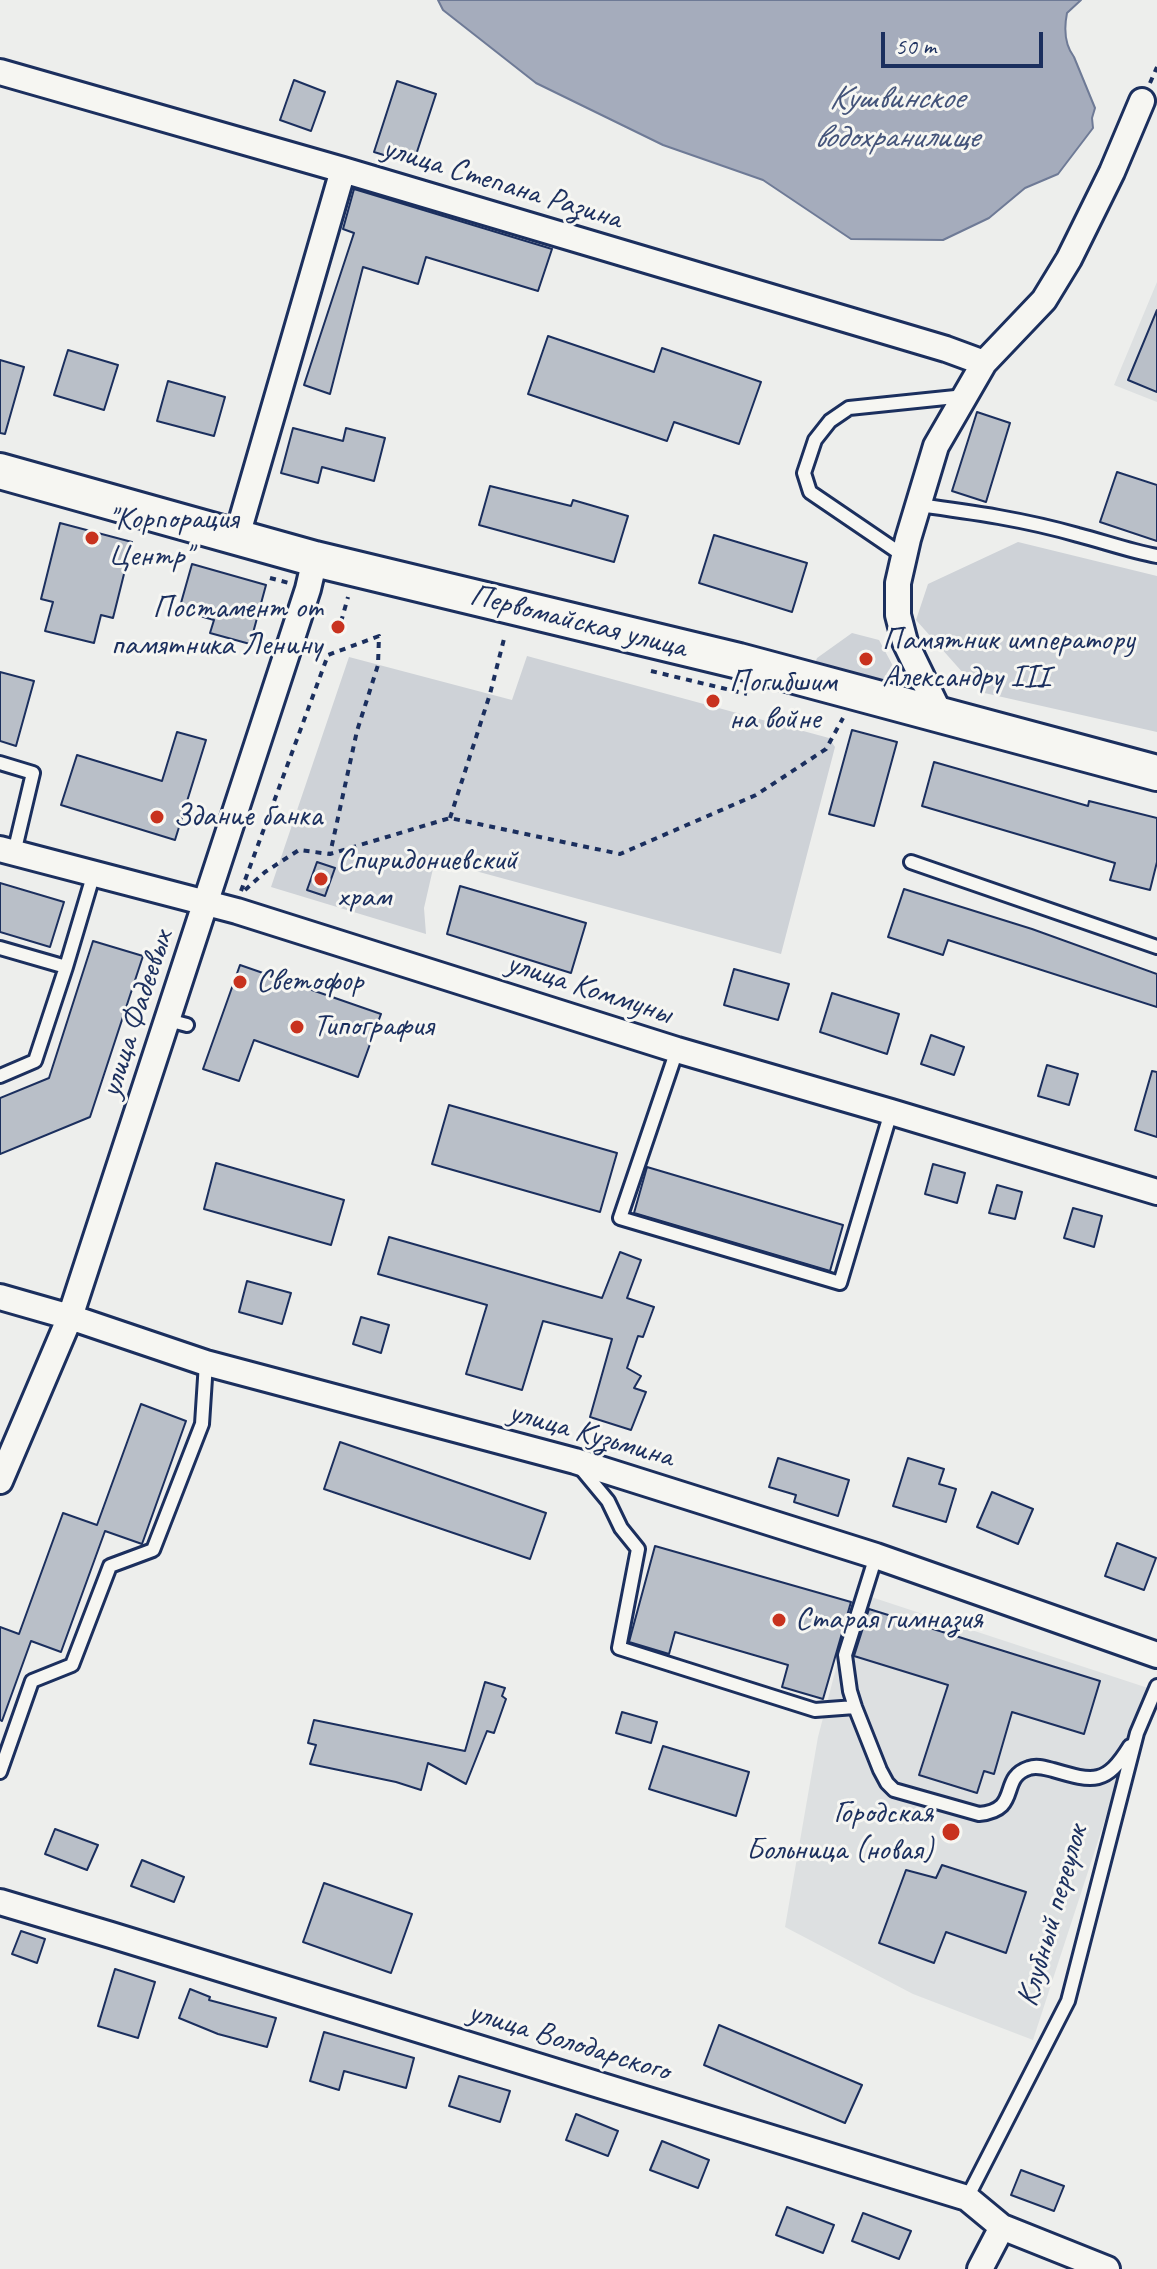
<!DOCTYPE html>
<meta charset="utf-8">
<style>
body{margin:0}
#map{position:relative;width:1157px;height:2269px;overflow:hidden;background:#edeeec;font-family:Caveat,sans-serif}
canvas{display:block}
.scale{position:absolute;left:881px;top:32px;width:162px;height:36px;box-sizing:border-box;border:4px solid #1b2f5e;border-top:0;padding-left:10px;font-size:24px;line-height:28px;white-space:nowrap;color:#1b2f5e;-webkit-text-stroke:6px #f6f6f2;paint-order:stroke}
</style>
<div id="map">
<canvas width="1157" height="2269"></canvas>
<div class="scale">50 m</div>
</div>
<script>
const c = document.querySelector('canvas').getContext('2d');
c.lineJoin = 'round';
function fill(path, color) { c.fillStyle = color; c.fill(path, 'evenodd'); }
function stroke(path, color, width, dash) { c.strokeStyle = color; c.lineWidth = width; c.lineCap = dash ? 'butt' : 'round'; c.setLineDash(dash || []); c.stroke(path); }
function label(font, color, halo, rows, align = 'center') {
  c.font = font + ' Caveat,sans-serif'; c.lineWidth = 6; c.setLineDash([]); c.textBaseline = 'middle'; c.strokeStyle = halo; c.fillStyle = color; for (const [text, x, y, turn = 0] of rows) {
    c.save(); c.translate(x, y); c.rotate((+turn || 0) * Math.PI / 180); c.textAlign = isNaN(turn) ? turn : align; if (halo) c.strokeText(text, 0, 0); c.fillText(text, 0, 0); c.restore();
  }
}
fill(new Path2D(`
 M 1157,282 L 1157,402 L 1114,385 Z
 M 856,1592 L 1148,1688 L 1033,2040 L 913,1994 L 785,1927 L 818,1737 Z`), '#dde0e1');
fill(new Path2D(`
 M 1018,542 L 1157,576 L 1157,732 L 980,692 L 916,620 L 928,584 Z
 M 852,633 L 879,640 L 900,679 L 897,691 L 813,669 L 817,658 Z
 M 527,656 L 829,738 L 835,747 L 781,954 L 435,860 L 424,908 L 426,934 L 271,887 L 349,657 L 512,700 Z`), '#ced2d7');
const water = new Path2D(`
 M 438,0 L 1081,0 L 1067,13 C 1064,28 1065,45 1074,57 L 1095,108 L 1092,118 L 1093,128 L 1058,174 L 1025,188 L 989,218 L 943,240 L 851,239 L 763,180 L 663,145 L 536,83 L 443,10 Z`);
fill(water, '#a5acbc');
stroke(water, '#6e7a96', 2);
const building = new Path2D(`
 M 294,80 L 325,92 L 311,131 L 280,120 Z
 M 397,81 L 436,94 L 413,164 L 374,152 Z
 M 354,189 L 552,249 L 538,291 L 426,257 L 418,284 L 363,267 L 330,394 L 304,385 L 354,233 L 343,229 Z
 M 1157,310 L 1157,392 L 1128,380 Z
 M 548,336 L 654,372 L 662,348 L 761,382 L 739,444 L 674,422 L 667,441 L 528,394 Z
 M 68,350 L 118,365 L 104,410 L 54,395 Z
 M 0,360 L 24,367 L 5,434 L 0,433 Z
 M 168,381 L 225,397 L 214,436 L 157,421 Z
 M 977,412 L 1010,423 L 986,502 L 952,491 Z
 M 293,428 L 343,441 L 346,428 L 385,438 L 374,481 L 322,467 L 318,483 L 281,473 Z
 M 1117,472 L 1157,485 L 1157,541 L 1100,522 Z
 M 490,486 L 571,506 L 573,500 L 628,516 L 614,562 L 479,525 Z
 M 60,523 L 132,542 L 113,618 L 101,615 L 94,643 L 45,631 L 53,602 L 41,599 Z
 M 714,535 L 807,563 L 792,612 L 699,583 Z
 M 192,564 L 266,585 L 250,644 L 210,633 L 214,620 L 179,610 Z
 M 0,672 L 34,681 L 16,746 L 0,741 Z
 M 852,730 L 897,742 L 874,826 L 829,814 Z
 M 177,732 L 206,740 L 175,840 L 61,805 L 77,755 L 162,781 Z
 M 934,762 L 1088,806 L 1089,801 L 1157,818 L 1157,862 L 1150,890 L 1110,880 L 1115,863 L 922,806 Z
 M 317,862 L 335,868 L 325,896 L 307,890 Z
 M 0,883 L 64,902 L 50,947 L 0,932 Z
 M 460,886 L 586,923 L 571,973 L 447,934 Z
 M 904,889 L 1032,929 L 1157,974 L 1157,1007 L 948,940 L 943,955 L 888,937 Z
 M 93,941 L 143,956 L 90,1117 L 0,1154 L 0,1098 L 49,1078 Z
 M 240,965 L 381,1014 L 358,1077 L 254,1040 L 239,1081 L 203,1069 Z
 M 734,969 L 789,984 L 778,1020 L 724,1005 Z
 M 832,993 L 899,1014 L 887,1054 L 820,1032 Z
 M 931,1035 L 964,1047 L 954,1075 L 921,1064 Z
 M 1047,1065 L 1078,1074 L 1069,1105 L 1038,1096 Z
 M 1152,1071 L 1157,1072 L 1157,1137 L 1135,1130 Z
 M 449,1105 L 617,1153 L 600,1212 L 432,1164 Z
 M 216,1163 L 344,1200 L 331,1245 L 204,1209 Z
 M 933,1164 L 965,1173 L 957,1203 L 925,1194 Z
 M 647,1167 L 843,1225 L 830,1271 L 634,1213 Z
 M 997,1185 L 1022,1192 L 1015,1219 L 989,1213 Z
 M 1073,1208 L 1102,1216 L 1094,1247 L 1064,1238 Z
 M 389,1237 L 602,1298 L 620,1252 L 641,1260 L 627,1298 L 654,1307 L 643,1337 L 638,1336 L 627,1368 L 641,1376 L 634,1388 L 646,1392 L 631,1430 L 590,1417 L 612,1339 L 543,1321 L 522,1390 L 466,1374 L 487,1305 L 378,1274 Z
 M 247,1281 L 291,1293 L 282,1324 L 239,1312 Z
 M 361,1317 L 389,1325 L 381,1353 L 353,1344 Z
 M 141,1404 L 186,1421 L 142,1544 L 105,1531 L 61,1652 L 31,1641 L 2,1721 L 0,1720 L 0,1627 L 19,1634 L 63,1513 L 97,1525 Z
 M 340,1442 L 546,1513 L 530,1559 L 324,1489 Z
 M 778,1458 L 849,1480 L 838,1516 L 794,1502 L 796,1495 L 769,1487 Z
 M 908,1458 L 944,1469 L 939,1484 L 956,1489 L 946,1522 L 893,1506 Z
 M 992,1492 L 1033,1509 L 1018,1544 L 977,1527 Z
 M 1117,1543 L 1156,1558 L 1144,1590 L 1105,1576 Z
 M 655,1546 L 851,1602 L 823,1699 L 782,1687 L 788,1665 L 675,1632 L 669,1654 L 629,1642 Z
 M 869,1609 L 1100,1681 L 1084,1734 L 1012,1712 L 994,1774 L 984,1771 L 977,1793 L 919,1775 L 948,1685 L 854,1656 Z
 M 485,1682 L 505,1688 L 502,1696 L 506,1699 L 494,1733 L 487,1731 L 466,1784 L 428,1763 L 421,1790 L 396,1782 L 310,1764 L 316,1745 L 308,1743 L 314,1720 L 465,1751 Z
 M 622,1712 L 657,1722 L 651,1743 L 616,1733 Z
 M 663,1746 L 749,1772 L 736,1816 L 649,1789 Z
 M 55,1829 L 98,1845 L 87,1870 L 45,1854 Z
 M 142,1860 L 184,1877 L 174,1902 L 131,1886 Z
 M 942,1865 L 1026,1892 L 1006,1953 L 946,1932 L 934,1963 L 879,1943 L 906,1870 L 936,1878 Z
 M 324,1883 L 412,1914 L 391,1973 L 303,1942 Z
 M 21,1931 L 45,1939 L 37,1963 L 12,1954 Z
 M 115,1969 L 155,1982 L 138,2038 L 98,2026 Z
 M 190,1989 L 210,1997 L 209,2000 L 276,2018 L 267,2047 L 218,2034 L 179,2018 Z
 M 719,2025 L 862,2085 L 845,2123 L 704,2065 Z
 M 324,2032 L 414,2058 L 406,2088 L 344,2071 L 339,2090 L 310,2081 Z
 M 459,2076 L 510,2091 L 500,2122 L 449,2106 Z
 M 576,2114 L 618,2131 L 608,2156 L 566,2140 Z
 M 662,2141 L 709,2160 L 698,2188 L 650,2170 Z
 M 1021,2170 L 1064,2186 L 1054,2211 L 1011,2195 Z
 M 787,2207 L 834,2225 L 823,2253 L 776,2235 Z
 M 863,2213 L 911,2231 L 899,2259 L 852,2241 Z`);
fill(building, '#b9bfc8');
stroke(building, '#1b2f5e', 2);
const service = new Path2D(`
 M 918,505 C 972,512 1026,520 1078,535 C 1105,542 1130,551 1157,556
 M 904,556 L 810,492 L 804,473 L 815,440 L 830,421 L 849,408 L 965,396
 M 0,763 L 33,773 L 14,853
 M 911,862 L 1157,947
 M 0,948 L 66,967
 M 168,1020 L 187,1025
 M 677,1050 L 620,1218 L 840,1283 L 891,1112
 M 0,1076 L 35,1061 L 66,967 L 94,873
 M 579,1466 L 608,1501 L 621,1528 L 638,1549 L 619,1648 L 815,1710 L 855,1707
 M 876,1556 L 845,1655 L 850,1691 L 855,1707 L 880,1770 L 887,1783 L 894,1790 L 979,1814 C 1022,1810 998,1778 1029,1768 C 1037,1765 1045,1768 1053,1770 C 1094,1782 1106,1785 1130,1746
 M 0,1772 L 32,1681 L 72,1665 L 110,1566 L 153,1550 L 202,1424 L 206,1363
 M 967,2198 L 1068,2001 L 1137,1733 L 1157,1686`);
const minor = new Path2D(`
 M 0,72 L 343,170 L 946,349 L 984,363
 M 237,536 L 343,170
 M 941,716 L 905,642 L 898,615 L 898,583 L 908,539 L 936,446 L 984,363 L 1044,300 L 1069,259 L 1112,172 L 1142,101
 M 0,849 L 237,911 L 677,1050 L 891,1112 L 1157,1192
 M 0,1297 L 70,1317 L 206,1363 L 575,1461 L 876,1556 L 1157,1655
 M 0,1481 L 70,1317 L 308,589 L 315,559
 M 0,1902 L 111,1935 L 967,2198 L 1002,2227 L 1107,2269
 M 980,2269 L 1002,2227`);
const secondary = new Path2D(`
 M 0,471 L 315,559 L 739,661 L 1157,773`);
stroke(service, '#1b2f5e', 18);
stroke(minor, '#1b2f5e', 30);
stroke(secondary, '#1b2f5e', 40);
stroke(new Path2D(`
 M 1150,83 L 1157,67
 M 270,578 L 289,583
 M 341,622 L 348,597
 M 651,671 L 747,694
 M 450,818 L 490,694 L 505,635
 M 245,890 L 265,872 L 299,850 L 330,854 L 450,818 L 620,854 L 756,795 L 826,749 L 843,718
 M 241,891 L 328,655 L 379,636 L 378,665 L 357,731 L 330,854`), '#1b2f5e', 4, [6, 6]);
stroke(service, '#f6f6f2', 12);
stroke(minor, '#f6f6f2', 24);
stroke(secondary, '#f6f6f2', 34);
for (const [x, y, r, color] of [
 [92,538,8,"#c8321e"],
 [338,627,8,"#c8321e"],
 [866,659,8,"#c8321e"],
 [713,701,8,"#c8321e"],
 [157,817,8,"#c8321e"],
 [321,879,8,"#c8321e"],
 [240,982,8,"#c8321e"],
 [297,1027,8,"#c8321e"],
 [779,1620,8,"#c8321e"],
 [951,1832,10,"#c8321e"]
]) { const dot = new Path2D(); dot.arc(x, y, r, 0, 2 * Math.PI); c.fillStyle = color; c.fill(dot); stroke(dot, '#f6f6f2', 3); }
label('32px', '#1b2f5e', '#f6f6f2', [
 ["улица Степана Разина",502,184,17],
 ["Первомайская улица",578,622,14],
 ["улица Коммуны",589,989,18],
 ["улица Фадеевых",137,1014,-72],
 ["улица Кузьмина",591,1435,16],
 ["Клубный переулок",1053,1916,-74],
 ["улица Володарского",569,2042,17]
]);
label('32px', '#1b2f5e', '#f6f6f2', [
 ["\"Корпорация",108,520],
 ["Центр\"",108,557],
 ["Постамент от",322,609,"right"],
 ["памятника Ленину",322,646,"right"],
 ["Памятник императору",882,641],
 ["Александру III",882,678],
 ["Погибшим",729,683],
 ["на войне",729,720],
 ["Здание банка",173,817],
 ["Спиридониевский",337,861],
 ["храм",337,898],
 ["Светофор",256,982],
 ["Типография",313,1027],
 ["Старая гимназия",795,1620],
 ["Городская",933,1814,"right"],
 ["Больница (новая)",933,1851,"right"]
], 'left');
label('italic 34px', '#44547a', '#f6f6f2', [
 ["Кушвинское",896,99],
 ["водохранилище",896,138]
]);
</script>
